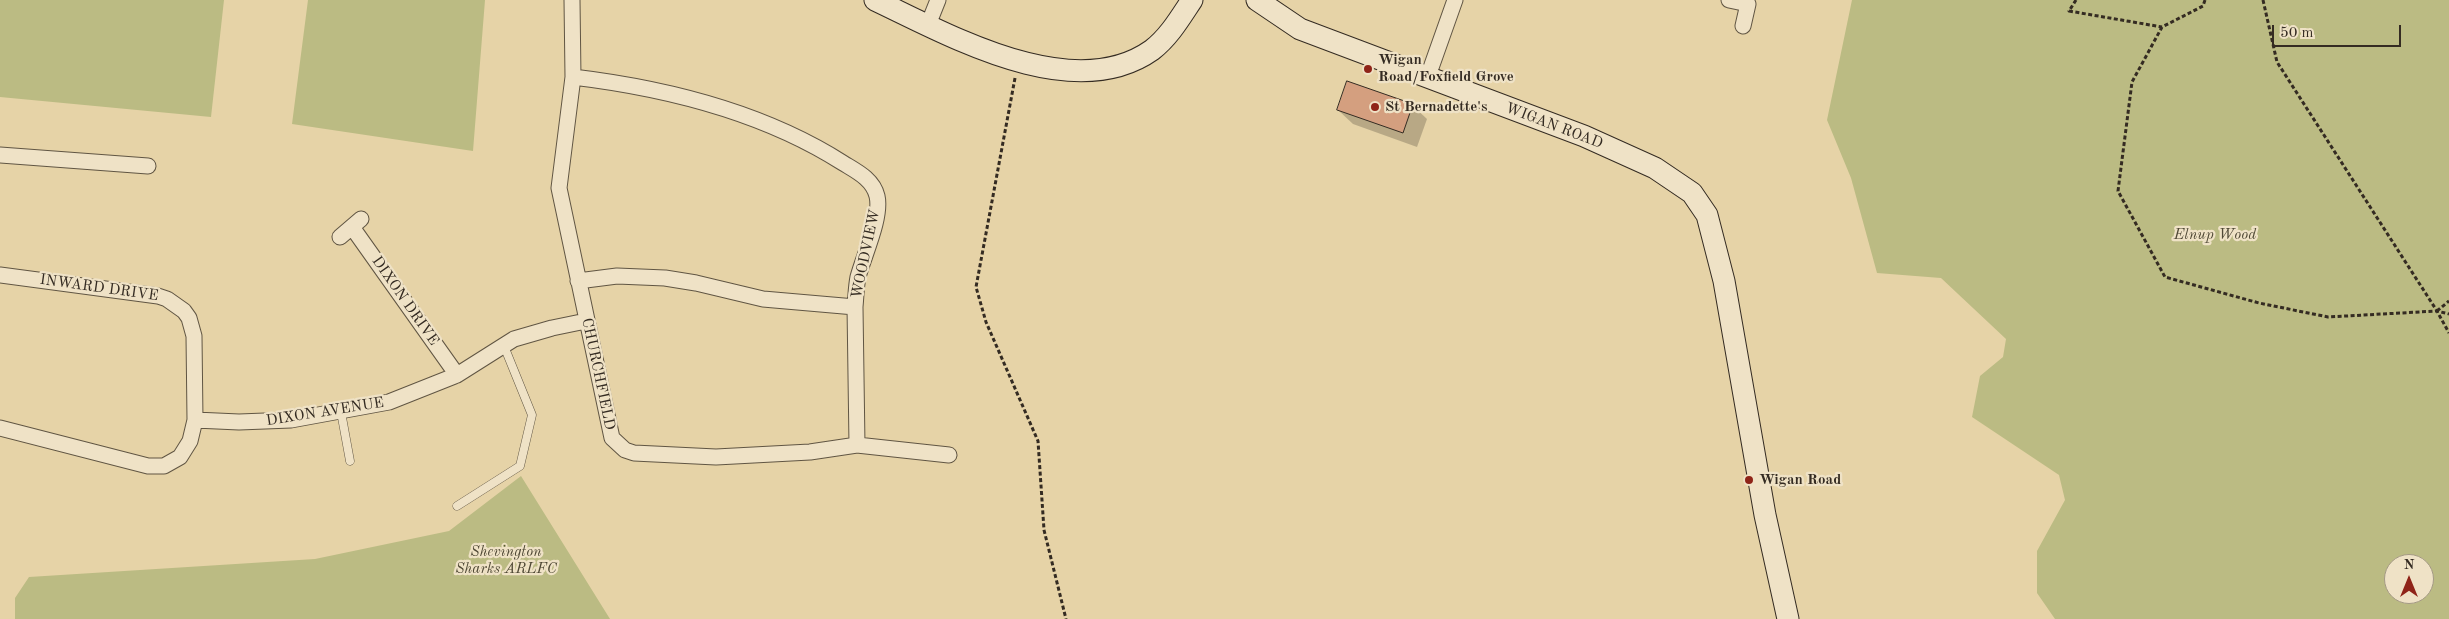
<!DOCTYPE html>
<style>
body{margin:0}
#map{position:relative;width:2449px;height:619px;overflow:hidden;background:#e6d3a7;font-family:"Old Standard TT",serif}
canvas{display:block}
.north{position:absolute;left:2384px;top:554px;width:50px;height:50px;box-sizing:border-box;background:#efe2c6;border:1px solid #a49984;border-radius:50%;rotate:0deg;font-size:14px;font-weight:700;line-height:20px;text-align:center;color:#342b22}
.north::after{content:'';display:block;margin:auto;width:18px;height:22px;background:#8f2418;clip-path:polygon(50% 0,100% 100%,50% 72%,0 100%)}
.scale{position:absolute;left:2272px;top:25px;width:129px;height:22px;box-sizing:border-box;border:2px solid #342b22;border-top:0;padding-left:6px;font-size:15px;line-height:18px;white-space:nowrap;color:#342b22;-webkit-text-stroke:4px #efe2c6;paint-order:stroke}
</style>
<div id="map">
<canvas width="2449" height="619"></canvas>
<div class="north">N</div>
<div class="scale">50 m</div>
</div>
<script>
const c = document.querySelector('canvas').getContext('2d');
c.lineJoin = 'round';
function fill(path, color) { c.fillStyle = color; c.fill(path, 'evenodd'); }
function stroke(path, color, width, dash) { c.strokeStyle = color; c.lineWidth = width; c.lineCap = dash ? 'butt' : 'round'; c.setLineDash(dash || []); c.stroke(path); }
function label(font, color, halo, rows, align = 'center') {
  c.font = font + ' "Old Standard TT",serif'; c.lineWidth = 4.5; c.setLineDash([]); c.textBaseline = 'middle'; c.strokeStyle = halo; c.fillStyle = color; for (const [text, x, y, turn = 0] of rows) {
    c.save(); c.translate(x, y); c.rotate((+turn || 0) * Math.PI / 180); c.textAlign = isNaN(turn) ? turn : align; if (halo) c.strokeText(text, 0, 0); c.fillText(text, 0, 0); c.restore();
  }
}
fill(new Path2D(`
 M 0,0 L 224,0 L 211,117 L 0,97 Z
 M 308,0 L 485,0 L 473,151 L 292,124 Z
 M 1852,0 L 2449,0 L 2449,619 L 2055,619 L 2037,593 L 2037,551 L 2065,500 L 2059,475 L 1972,417 L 1980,376 L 2003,357 L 2006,339 L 1941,278 L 1877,273 L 1851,178 L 1827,120 ZM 2394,564 L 2424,564 L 2424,594 L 2394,594 Z
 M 521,476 L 610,619 L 15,619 L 15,598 L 29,577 L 315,559 L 449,531 Z`), '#bbbb83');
fill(new Path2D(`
 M 1412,105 L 1427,119 L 1417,147 L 1353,124 L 1338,110 Z`), '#0003');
const building = new Path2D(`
 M 1347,81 L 1413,104 L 1403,133 L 1337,110 Z`);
fill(building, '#d49f7f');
stroke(building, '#342b22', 1);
const lane = new Path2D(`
 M 341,412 L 350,461
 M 457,506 L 520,466 L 532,415 L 504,346`);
const street = new Path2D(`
 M 572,0 L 573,77 L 559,188 L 612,438 L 625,450 L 634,453 L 716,457 L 810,452 L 857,445 L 949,455
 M 1729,0 L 1748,4 L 1743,26
 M 928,25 L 938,0
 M 573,77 C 665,88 763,112 843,163 C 856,171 873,179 877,196 C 882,217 864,255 858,277 C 856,287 856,297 855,307 L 763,299 L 696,283 L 665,278 L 617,276 L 578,281
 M 1427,79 L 1455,0
 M 0,155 L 148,166
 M 352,227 L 457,375
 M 340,237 L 361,219
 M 0,275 L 158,296 L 167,299 L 184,311 L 189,318 L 194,336 L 195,420 L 190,441 L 180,457 L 164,466 L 148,466 L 0,428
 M 855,307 L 857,445
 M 195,420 L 239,422 L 291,420 L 389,402 L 457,375 L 514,339 L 552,328 L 586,321`);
const secondary = new Path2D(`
 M 875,0 C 949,35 1073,106 1152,50 C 1169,37 1180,18 1192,0
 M 1257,0 L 1300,29 L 1584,136 L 1655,168 L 1692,193 L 1707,215 L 1724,281 L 1765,515 L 1788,619`);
stroke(lane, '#605543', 9);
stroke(street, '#605543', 17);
stroke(secondary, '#342b22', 23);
stroke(new Path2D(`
 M 2076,0 L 2069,11 L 2162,27
 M 2205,0 L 2203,6 L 2162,27 L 2132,82 L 2118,191 L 2165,277 L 2259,303 L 2328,317 L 2437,311 L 2449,333
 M 2263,0 L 2277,62 L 2437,311 L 2449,314
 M 1015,78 L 976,287 L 986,322 L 1038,441 L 1044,530 L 1066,619
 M 2437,311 L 2449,301`), '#342b22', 3, [4, 2.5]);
stroke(lane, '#efe2c6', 8);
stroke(street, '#efe2c6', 15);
stroke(secondary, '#efe2c6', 21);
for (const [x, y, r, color] of [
 [1368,69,5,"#8f2418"],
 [1375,107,5,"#8f2418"],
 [1749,480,5,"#8f2418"]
]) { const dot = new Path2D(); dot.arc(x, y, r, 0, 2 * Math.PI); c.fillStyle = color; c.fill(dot); stroke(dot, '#efe2c6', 2); }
label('bold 15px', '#342b22', '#efe2c6', [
 ["Wigan",1378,60],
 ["Road/Foxfield Grove",1378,77],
 ["St Bernadette's",1385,107],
 ["Wigan Road",1759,480]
], 'left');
label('15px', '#342b22', '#efe2c6', [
 ["WIGAN ROAD",1554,126,21],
 ["WOODVIEW",866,254,-78],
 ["INWARD DRIVE",99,288,8],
 ["DIXON DRIVE",405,301,55],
 ["CHURCHFIELD",598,374,78],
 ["DIXON AVENUE",325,412,-9]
]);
label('italic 15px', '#4f4835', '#efe2c6', [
 ["Elnup Wood",2215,235],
 ["Shevington",506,552],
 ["Sharks ARLFC",506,569]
]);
</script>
